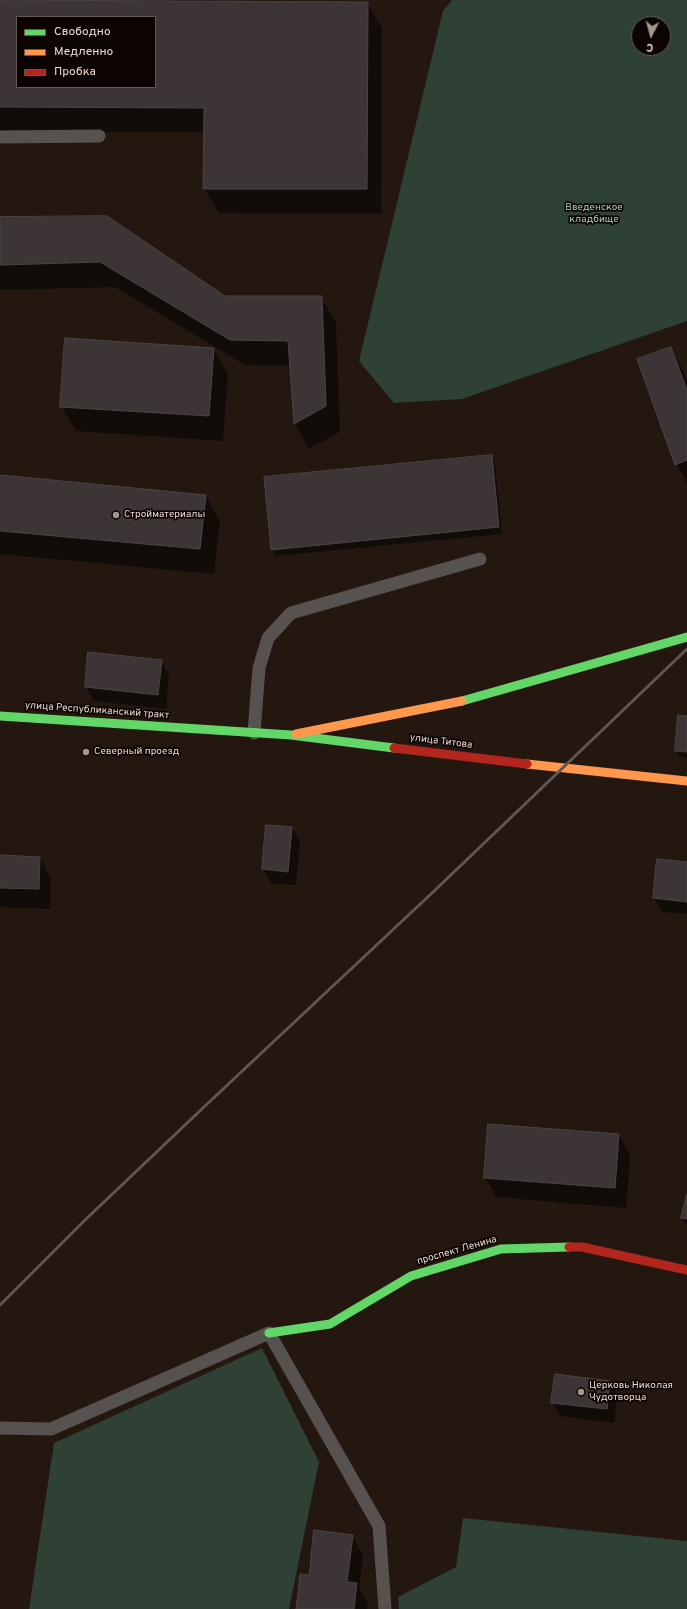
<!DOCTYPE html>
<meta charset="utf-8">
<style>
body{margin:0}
#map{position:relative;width:687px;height:1609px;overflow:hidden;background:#231710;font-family:Overpass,sans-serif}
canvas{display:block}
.legend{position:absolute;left:16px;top:16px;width:140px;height:72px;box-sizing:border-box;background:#0c0402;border:1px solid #645954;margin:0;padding:5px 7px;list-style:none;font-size:12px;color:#e9d9d0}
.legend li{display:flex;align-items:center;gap:8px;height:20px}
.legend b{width:20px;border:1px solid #645954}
.north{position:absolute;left:631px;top:16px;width:40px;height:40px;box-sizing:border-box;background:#0c0402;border:1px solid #645954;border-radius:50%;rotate:186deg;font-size:11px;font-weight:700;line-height:16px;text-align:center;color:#e9d9d0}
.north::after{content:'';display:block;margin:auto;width:14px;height:18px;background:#a4958d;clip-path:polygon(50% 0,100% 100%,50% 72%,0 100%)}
</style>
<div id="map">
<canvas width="687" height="1609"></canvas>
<ul class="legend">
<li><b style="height:5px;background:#63d668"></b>Свободно</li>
<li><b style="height:5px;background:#ff974d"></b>Медленно</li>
<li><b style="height:5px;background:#b3261e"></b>Пробка</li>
</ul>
<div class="north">С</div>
</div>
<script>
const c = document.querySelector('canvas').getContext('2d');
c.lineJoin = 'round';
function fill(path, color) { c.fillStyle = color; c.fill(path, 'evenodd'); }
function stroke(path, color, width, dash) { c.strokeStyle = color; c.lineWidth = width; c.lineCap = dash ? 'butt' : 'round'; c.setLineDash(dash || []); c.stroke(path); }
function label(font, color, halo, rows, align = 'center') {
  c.font = font + ' Overpass,sans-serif'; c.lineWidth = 3.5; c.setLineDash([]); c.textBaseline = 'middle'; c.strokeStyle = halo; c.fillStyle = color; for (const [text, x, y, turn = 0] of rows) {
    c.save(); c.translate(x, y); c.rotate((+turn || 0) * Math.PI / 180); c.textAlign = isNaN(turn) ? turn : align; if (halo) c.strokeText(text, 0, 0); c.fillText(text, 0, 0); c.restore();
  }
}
fill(new Path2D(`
 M 452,0 L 687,0 L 687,321 L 462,399 L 394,403 L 359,361 L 443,11 ZM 639,24 L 663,24 L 663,48 L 639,48 Z
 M 262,1348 L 319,1462 L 289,1609 L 29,1609 L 54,1443 Z
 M 463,1518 L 687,1541 L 687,1609 L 399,1609 L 398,1597 L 456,1567 Z`), '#2e4134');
fill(new Path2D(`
 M 0,0 L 214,0 L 214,3 L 367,3 L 382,28 L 381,214 L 219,213 L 204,188 L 205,132 L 0,132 ZM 17,17 L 155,17 L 155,87 L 17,87 Z
 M 0,218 L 225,297 L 321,297 L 336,322 L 340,432 L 309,449 L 295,424 L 291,366 L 245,365 L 115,287 L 0,290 Z
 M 213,349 L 228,374 L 223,441 L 76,431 L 61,406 Z
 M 671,349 L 682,368 L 687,381 L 687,483 L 676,464 Z
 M 491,456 L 495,462 L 502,534 L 276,556 L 272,549 Z
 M 0,476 L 206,496 L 220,521 L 214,574 L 0,554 Z
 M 89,653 L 161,661 L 169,675 L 166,709 L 94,701 L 86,687 Z
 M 687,717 L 687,758 L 680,757 L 676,751 Z
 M 267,826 L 292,828 L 300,842 L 296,885 L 271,883 L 263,869 Z
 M 0,856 L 40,858 L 51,878 L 50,909 L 0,907 Z
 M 687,863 L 687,914 L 662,912 L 654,898 Z
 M 619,1135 L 630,1155 L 626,1208 L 496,1197 L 485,1177 Z
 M 687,1198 L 687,1226 L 682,1218 Z
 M 610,1382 L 617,1395 L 614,1423 L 560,1416 L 552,1402 Z
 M 352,1536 L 363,1556 L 359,1589 L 368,1604 L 367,1609 L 297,1609 L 309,1576 Z`), '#0007');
const building = new Path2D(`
 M 0,0 L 368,2 L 367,189 L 203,189 L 204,108 L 0,107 ZM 17,17 L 155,17 L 155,87 L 17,87 Z
 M 107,216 L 225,296 L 322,296 L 326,406 L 294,424 L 288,341 L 230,340 L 100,262 L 0,265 L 0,217 Z
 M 65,338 L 214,348 L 209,416 L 60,407 Z
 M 671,347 L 687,390 L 687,460 L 675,465 L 637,359 Z
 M 492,455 L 499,527 L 271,550 L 264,477 Z
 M 0,475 L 206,495 L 200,549 L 0,531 Z
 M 88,652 L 162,660 L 158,695 L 85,687 Z
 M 678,715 L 687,716 L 687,752 L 675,751 Z
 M 266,825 L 292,827 L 288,872 L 262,869 Z
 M 0,855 L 40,857 L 39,889 L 0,888 Z
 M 657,859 L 687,862 L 687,902 L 653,898 Z
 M 488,1124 L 619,1134 L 615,1188 L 484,1178 Z
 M 687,1194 L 687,1219 L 681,1218 Z
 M 555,1374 L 610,1381 L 607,1409 L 551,1403 Z
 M 314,1530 L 353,1535 L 347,1582 L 357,1583 L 354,1609 L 296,1609 L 300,1574 L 309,1575 Z`);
fill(building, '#3d3535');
stroke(building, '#4b4445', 1);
stroke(new Path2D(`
 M 0,137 L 99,136
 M 254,733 L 259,668 L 268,638 L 291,613 L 480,559
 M 0,1428 L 51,1429 L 269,1333 L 379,1526 L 385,1609`), '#575150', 13);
stroke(new Path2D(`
 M 462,701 L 687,637
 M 0,716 L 291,735 L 394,748
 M 269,1333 L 330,1324 L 411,1276 L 501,1249 L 569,1247`), '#63d668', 9);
stroke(new Path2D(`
 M 296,734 L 462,701
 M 527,764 L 687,781`), '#ff974d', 9);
stroke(new Path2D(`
 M 394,748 L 527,764
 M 569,1247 L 582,1247 L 687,1270`), '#b3261e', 9);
stroke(new Path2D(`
 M 0,1305 L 84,1221 L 205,1106 L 432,893 L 687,649`), '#5e5753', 3);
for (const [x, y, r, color] of [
 [116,515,4,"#a4958d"],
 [86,752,4,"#a4958d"],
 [581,1392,4,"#a4958d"]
]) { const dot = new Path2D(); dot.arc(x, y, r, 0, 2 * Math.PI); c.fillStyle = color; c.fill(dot); stroke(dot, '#0c0402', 1.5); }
label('10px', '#9dd6b5', '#0c0402', [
 ["Введенское",594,208],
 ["кладбище",594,220]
]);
label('10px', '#e9d9d0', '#0c0402', [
 ["Стройматериалы",124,515],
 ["Северный проезд",94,752],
 ["Церковь Николая",589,1386],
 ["Чудотворца",589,1398]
], 'left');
label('10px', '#e9d9d0', '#0c0402', [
 ["улица Республиканский тракт",97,711,4],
 ["улица Титова",441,742,7],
 ["проспект Ленина",457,1251,-16]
]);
</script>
